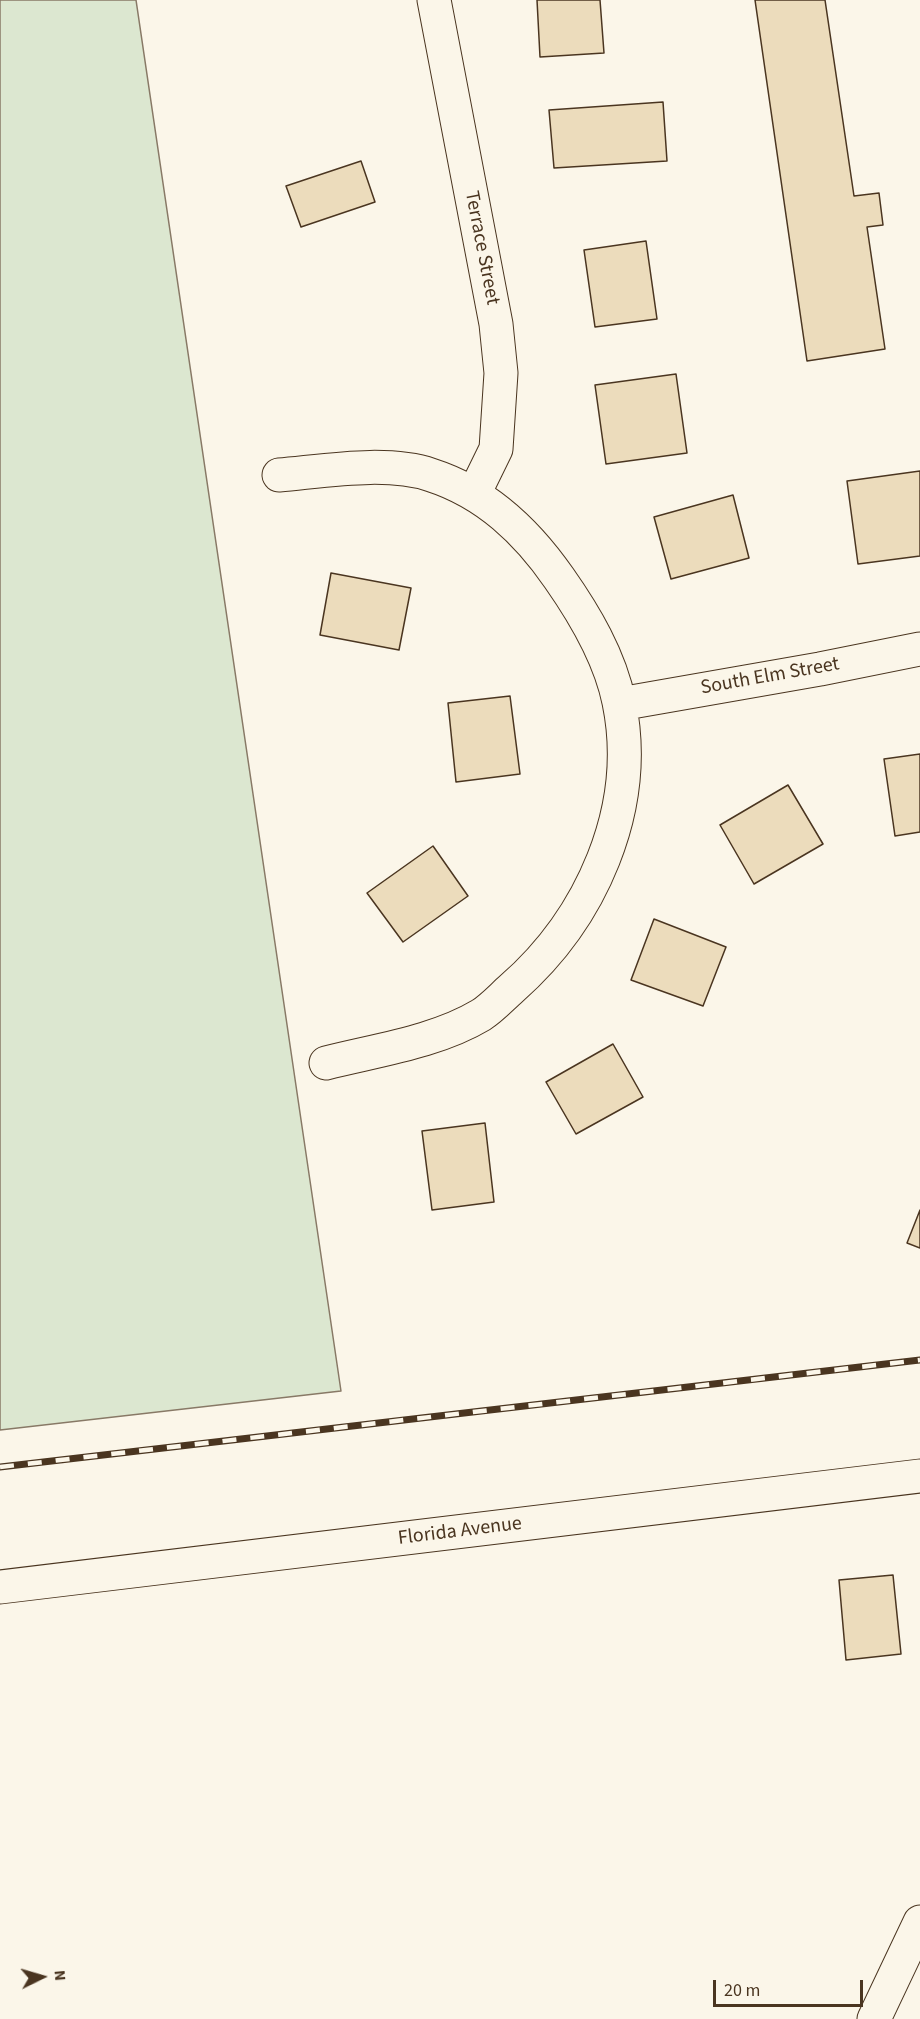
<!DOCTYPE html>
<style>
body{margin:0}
#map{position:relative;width:920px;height:2019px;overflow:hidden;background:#fbf6e9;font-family:"Source Sans 3",sans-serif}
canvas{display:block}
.north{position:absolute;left:12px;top:1947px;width:60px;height:60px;-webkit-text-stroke:4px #fbf6e9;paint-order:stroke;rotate:85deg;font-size:16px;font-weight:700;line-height:24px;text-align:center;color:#4a3520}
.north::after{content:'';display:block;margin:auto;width:21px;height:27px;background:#4a3520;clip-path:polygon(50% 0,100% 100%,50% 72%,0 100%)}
.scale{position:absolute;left:713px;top:1980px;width:150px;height:27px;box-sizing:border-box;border:3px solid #4a3520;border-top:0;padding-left:8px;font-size:18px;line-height:21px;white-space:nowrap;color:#4a3520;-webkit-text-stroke:4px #fbf6e9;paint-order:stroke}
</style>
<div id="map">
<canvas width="920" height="2019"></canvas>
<div class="north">N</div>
<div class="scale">20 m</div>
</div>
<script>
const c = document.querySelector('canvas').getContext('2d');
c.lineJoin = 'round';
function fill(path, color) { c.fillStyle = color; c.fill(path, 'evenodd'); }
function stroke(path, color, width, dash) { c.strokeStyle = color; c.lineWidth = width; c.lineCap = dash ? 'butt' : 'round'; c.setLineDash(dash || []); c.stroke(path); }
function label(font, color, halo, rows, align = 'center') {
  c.font = font + ' "Source Sans 3",sans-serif'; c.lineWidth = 4.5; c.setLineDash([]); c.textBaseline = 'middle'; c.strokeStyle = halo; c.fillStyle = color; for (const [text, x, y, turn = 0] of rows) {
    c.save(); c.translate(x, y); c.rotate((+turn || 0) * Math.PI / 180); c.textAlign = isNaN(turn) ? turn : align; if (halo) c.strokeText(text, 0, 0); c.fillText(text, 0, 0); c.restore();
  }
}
const green = new Path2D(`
 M 0,0 L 136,0 L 341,1391 L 0,1430 Z`);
fill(green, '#dce7d0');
stroke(green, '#887966', 1.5);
const building = new Path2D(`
 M 537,0 L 600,0 L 604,53 L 540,57 Z
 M 755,0 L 825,0 L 854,196 L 879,193 L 883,225 L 867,227 L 885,349 L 807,361 Z
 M 663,102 L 667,161 L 554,168 L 549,110 Z
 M 361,161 L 375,202 L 301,227 L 286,186 Z
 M 646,241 L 657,319 L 595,327 L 584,250 Z
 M 676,374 L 687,453 L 606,464 L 595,385 Z
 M 920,471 L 920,556 L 858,564 L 847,481 Z
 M 733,495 L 749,558 L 671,579 L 654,517 Z
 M 331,573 L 411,588 L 399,650 L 320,635 Z
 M 510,696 L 520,774 L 456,782 L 448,703 Z
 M 920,754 L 920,832 L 895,836 L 884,759 Z
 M 788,785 L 823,844 L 754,884 L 720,825 Z
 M 433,846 L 468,896 L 403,942 L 367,893 Z
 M 654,919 L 726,947 L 703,1006 L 631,980 Z
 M 613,1044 L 643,1097 L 576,1134 L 546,1082 Z
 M 485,1123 L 494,1202 L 432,1210 L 422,1131 Z
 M 920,1210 L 920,1248 L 907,1243 Z
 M 893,1575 L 901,1654 L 846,1660 L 839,1580 Z`);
fill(building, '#ecdcbc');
stroke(building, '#4a3520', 1.5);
const minor = new Path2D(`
 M 434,0 L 496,324 L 501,373 L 496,449 L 474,494
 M 279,475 C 325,471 387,460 431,475 C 487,493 527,532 559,578 C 585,615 610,657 619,702 C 641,809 591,919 511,989 C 502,997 492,1008 481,1015 C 436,1042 377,1050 326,1063
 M 620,704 L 820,669 L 920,649
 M 0,1587 L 920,1476`);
const secondary = new Path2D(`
 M 874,2019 L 920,1922`);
stroke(minor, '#4a3520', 35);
stroke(secondary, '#4a3520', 35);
stroke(minor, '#fbf6e9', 33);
stroke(secondary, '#fbf6e9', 33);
const rail = new Path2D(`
 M 0,1467 L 920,1360`);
stroke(rail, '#4a3520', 7);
stroke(rail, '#fbf6e9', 4.5, [14]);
label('20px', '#4a3520', '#fbf6e9', [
 ["Terrace Street",481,248,79],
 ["South Elm Street",770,677,-10],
 ["Florida Avenue",460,1532,-7]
]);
</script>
